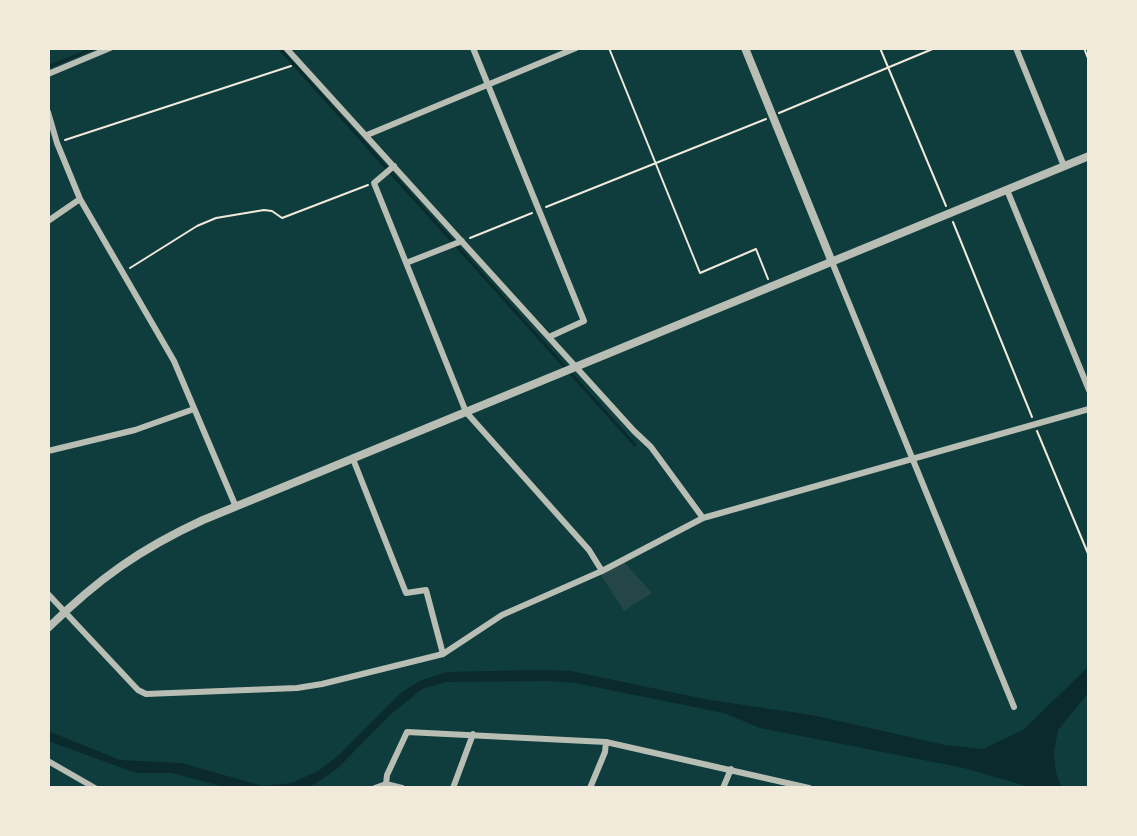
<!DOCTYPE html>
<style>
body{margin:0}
#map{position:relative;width:1137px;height:836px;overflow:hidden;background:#0f3d3e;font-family:Commissioner,sans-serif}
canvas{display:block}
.frame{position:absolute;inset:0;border:50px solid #f1e9da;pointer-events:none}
</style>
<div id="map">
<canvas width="1137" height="836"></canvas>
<div class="frame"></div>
</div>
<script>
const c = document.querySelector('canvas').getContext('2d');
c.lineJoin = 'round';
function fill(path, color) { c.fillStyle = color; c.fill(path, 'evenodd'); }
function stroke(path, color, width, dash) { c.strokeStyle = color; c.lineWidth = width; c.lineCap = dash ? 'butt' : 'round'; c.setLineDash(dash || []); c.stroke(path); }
fill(new Path2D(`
 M 624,562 L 652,593 L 624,611 L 601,575 Z`), '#244646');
fill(new Path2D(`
 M 1089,666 L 1089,692 L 1058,730 L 1054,752 L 1056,773 L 1062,788 L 1033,788 L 964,768 L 760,728 L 724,713 L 575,683 L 548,681 L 446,682 L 422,689 L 390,715 L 338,768 L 317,783 L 305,788 L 228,788 L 172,773 L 136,773 L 48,741 L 48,731 L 120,760 L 181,763 L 263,786 L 292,783 L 318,771 L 339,755 L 402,692 L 420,681 L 446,672 L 539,670 L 571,671 L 709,700 L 812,715 L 945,745 L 983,749 L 1023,730 Z`), '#0a2a2b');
stroke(new Path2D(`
 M 279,48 L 635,445
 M 48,67 L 95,48`), '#0a2a2b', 3);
stroke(new Path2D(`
 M 609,48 L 700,273 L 756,249 L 768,279
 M 880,48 L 946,206
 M 1084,48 L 1089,61
 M 779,113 L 935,48
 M 65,140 L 291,66
 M 546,207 L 766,119
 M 953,222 L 1032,417
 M 470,238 L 532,213
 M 130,268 L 197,226 L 216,218 L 264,210 L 272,211 L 282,218 L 368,185
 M 1037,431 L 1089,556`), '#f1e9da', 2);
stroke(new Path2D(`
 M 286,48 L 634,431 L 651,447 L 703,518
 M 473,48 L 584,321 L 549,337
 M 1016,48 L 1064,166
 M 48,74 L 110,48
 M 48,112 L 57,143 L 80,199 L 174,361 L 236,507
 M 367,135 L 576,48
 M 394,166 L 374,183 L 466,412 L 589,550 L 602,571
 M 1007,190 L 1089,390
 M 48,221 L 80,199
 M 832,262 L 1014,707
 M 406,263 L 462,241
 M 48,451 L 135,430 L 194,409
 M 353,459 L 406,593 L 426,590 L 443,654
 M 48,594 L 138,690 L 146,694 L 297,688 L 322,684 L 443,654 L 502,615 L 602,571 L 703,518 L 1089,409
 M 48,761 L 95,788
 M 386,784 L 387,775 L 407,732 L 606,742 L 809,788
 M 375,788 L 386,784 L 402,788
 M 453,788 L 473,734
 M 590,788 L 605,752 L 606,742
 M 723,788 L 731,769`), '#b8beb3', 6);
stroke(new Path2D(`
 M 745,48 L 832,262
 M 48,628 C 98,579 140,549 203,520 L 1089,156`), '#b8beb3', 8);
</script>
